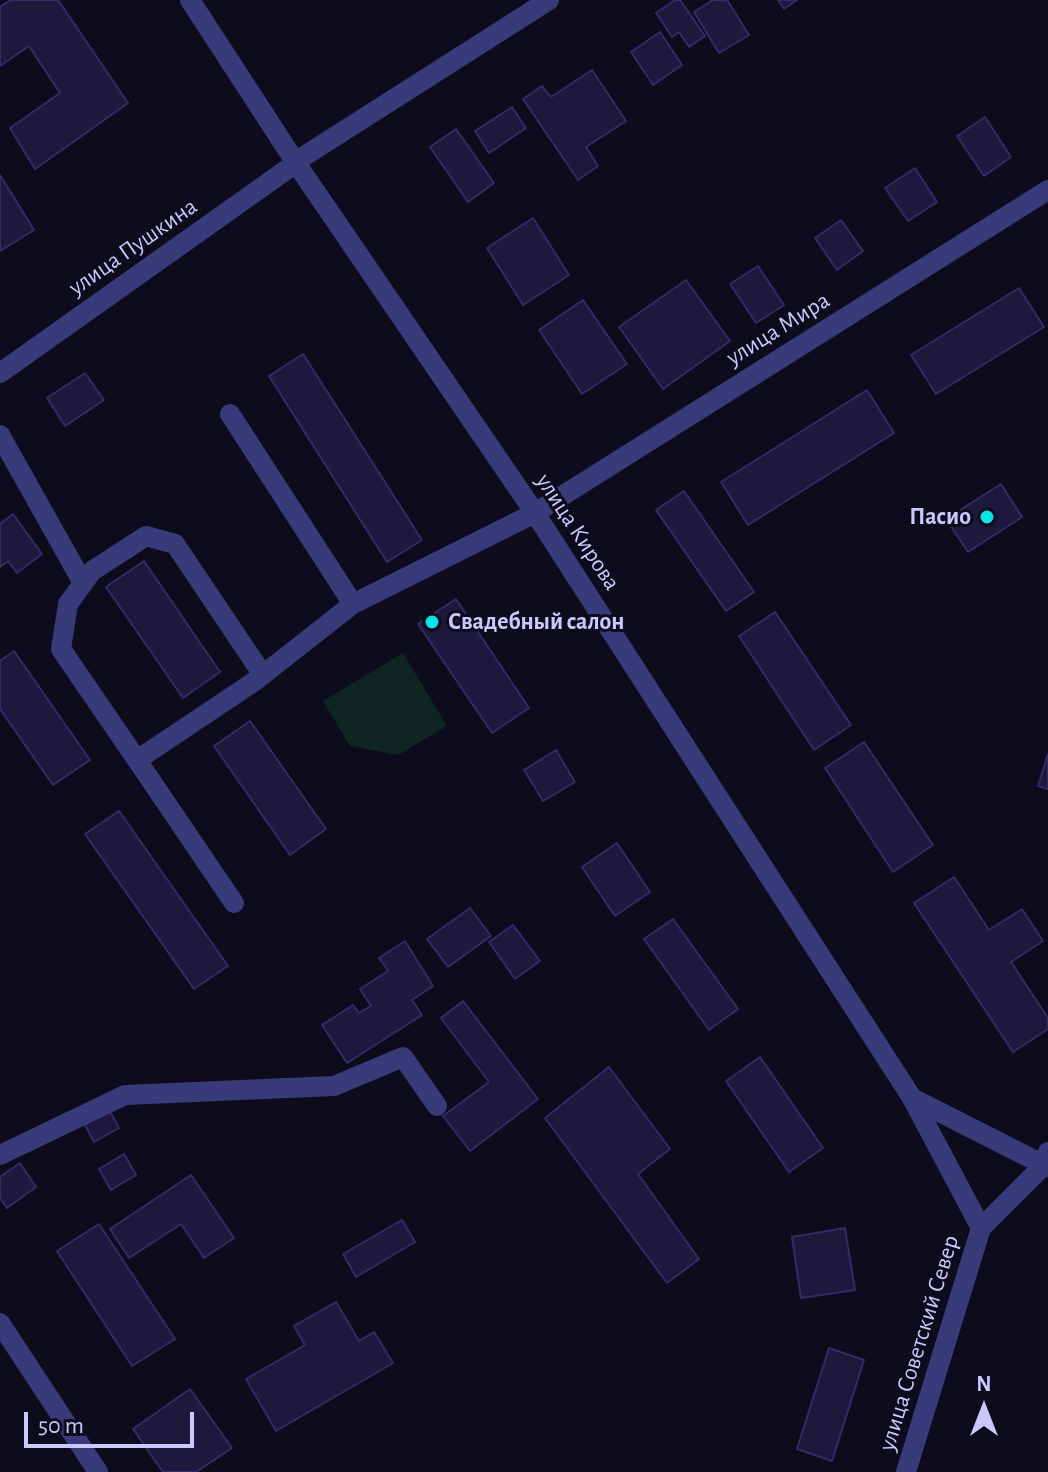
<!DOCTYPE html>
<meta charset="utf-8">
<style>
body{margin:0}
#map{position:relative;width:1048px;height:1472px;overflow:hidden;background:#0d0c1c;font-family:"Alegreya Sans",sans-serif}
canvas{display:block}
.north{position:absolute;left:944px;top:1368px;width:80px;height:80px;-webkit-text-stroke:6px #0d0c1c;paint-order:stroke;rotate:0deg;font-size:22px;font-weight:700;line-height:32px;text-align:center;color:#cac8fd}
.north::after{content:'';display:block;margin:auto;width:28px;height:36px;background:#cac8fd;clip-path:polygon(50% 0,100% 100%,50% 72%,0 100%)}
.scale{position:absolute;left:24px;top:1412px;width:170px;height:36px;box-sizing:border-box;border:4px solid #cac8fd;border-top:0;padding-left:10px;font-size:24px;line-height:28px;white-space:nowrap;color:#cac8fd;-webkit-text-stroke:6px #0d0c1c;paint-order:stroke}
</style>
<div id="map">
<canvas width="1048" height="1472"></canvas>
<div class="north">N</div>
<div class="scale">50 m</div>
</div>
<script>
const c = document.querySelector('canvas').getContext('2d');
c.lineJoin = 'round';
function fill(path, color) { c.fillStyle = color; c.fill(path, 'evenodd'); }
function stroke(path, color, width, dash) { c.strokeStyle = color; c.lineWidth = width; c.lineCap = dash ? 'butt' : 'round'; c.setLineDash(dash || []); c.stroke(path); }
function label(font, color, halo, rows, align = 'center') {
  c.font = font + ' "Alegreya Sans",sans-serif'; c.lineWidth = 6; c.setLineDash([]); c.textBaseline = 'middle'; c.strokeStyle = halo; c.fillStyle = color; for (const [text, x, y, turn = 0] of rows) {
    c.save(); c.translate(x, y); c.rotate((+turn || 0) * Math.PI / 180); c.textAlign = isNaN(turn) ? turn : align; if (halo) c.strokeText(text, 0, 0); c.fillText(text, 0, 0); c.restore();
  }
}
fill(new Path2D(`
 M 403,653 L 447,726 L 398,755 L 350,746 L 323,701 Z`), '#0f2523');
const building = new Path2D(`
 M 11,0 L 58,0 L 128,103 L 35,169 L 10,128 L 60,93 L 29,46 L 0,66 L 0,7 Z
 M 675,0 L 680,0 L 705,36 L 689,47 L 679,32 L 672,37 L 656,13 Z
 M 713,0 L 727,0 L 749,35 L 719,53 L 694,12 Z
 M 778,0 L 797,0 L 784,9 Z
 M 660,32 L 682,65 L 653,85 L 631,52 Z
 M 592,70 L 626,121 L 586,147 L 598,166 L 578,180 L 523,99 L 542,86 L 551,97 Z
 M 512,107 L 526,128 L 489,153 L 475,131 Z
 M 985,117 L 1011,157 L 984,176 L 957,136 Z
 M 456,129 L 494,183 L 468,202 L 430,147 Z
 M 915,168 L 937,202 L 908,221 L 885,188 Z
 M 0,175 L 34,230 L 0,251 Z
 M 533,218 L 569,275 L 523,305 L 487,248 Z
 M 841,220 L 863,251 L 837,270 L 815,238 Z
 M 758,266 L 784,305 L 756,323 L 730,284 Z
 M 686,280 L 730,341 L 663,389 L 619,327 Z
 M 1019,288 L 1044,327 L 936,394 L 911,355 Z
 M 583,300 L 627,364 L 582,394 L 539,330 Z
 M 303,354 L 422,540 L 387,562 L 269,376 Z
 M 85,373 L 104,400 L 65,426 L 47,398 Z
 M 867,390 L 894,433 L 748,525 L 721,482 Z
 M 1001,484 L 1022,517 L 968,552 L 946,519 Z
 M 684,491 L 754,592 L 726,611 L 656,510 Z
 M 13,514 L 42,554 L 17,573 L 8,561 L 0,567 L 0,524 Z
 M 144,561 L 220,672 L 183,698 L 106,587 Z
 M 456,599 L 529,708 L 492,733 L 418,624 Z
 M 775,612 L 851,725 L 814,750 L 739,636 Z
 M 14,651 L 90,760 L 53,785 L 0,709 L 0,661 Z
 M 250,721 L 326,829 L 290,855 L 214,746 Z
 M 864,742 L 933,845 L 893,872 L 825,768 Z
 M 556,750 L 575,782 L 543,801 L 524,770 Z
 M 1048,754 L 1048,789 L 1038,786 Z
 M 119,811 L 228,966 L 194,989 L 85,834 Z
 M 617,843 L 650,892 L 615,916 L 582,867 Z
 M 954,877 L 989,930 L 1022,909 L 1043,941 L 1011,962 L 1048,1018 L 1048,1029 L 1013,1052 L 914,903 Z
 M 470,908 L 491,936 L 448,967 L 427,939 Z
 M 673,919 L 738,1009 L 709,1030 L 644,939 Z
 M 513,925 L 540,961 L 515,979 L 489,942 Z
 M 405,941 L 433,986 L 412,1000 L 422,1015 L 347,1063 L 322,1025 L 353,1005 L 359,1013 L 371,1006 L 360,989 L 388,971 L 379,958 Z
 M 463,1001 L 538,1099 L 470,1151 L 443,1116 L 489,1082 L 441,1018 Z
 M 760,1057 L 823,1148 L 789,1172 L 726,1081 Z
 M 609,1067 L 670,1149 L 638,1174 L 699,1259 L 667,1283 L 545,1118 Z
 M 109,1110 L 119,1128 L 94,1142 L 85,1125 Z
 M 124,1154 L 136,1175 L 111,1190 L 99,1169 Z
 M 20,1163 L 36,1187 L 7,1208 L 0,1198 L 0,1177 Z
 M 191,1175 L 234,1238 L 204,1258 L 181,1224 L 129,1258 L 110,1229 Z
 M 402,1220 L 415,1242 L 356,1277 L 343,1254 Z
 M 99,1224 L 175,1339 L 132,1366 L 57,1251 Z
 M 845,1228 L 855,1290 L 801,1298 L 792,1237 Z
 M 336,1302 L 359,1341 L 374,1332 L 393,1363 L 276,1431 L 246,1379 L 305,1345 L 294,1326 Z
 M 829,1348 L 864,1360 L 832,1461 L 797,1449 Z
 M 190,1389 L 232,1448 L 196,1472 L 163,1472 L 133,1429 Z`);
fill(building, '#1d183c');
stroke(building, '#322b67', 2);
stroke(new Path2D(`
 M 190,0 L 296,163 L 535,513 L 912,1098 L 981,1228
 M 295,162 L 549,0
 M 0,373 L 296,163
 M 230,414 L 353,604
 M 0,435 L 83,583
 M 137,760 L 61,649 L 68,604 L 92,571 L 146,536 L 175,544 L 263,675
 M 234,903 L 137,760 L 255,681 L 353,604 L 535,513 L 1048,190
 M 912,1098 L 1048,1167
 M 0,1155 L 125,1095 L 334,1086 L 403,1057 L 437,1106
 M 0,1323 L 98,1472
 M 906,1472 L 981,1228 L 1044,1165 L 1048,1152`), '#383a79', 20);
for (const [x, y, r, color] of [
 [987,517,8,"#07e5ea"],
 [432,622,8,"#07e5ea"]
]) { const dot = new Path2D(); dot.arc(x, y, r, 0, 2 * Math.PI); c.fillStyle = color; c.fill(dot); stroke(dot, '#0d0c1c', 3); }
label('24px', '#cac8fd', '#0d0c1c', [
 ["улица Пушкина",133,247,-35],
 ["улица Мира",778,329,-32],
 ["улица Кирова",578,532,57],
 ["улица Советский Север",919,1343,-73]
]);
label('bold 24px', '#cac8fd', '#0d0c1c', [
 ["Пасио",971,517],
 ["Свадебный салон",448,622,"left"]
], 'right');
</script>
